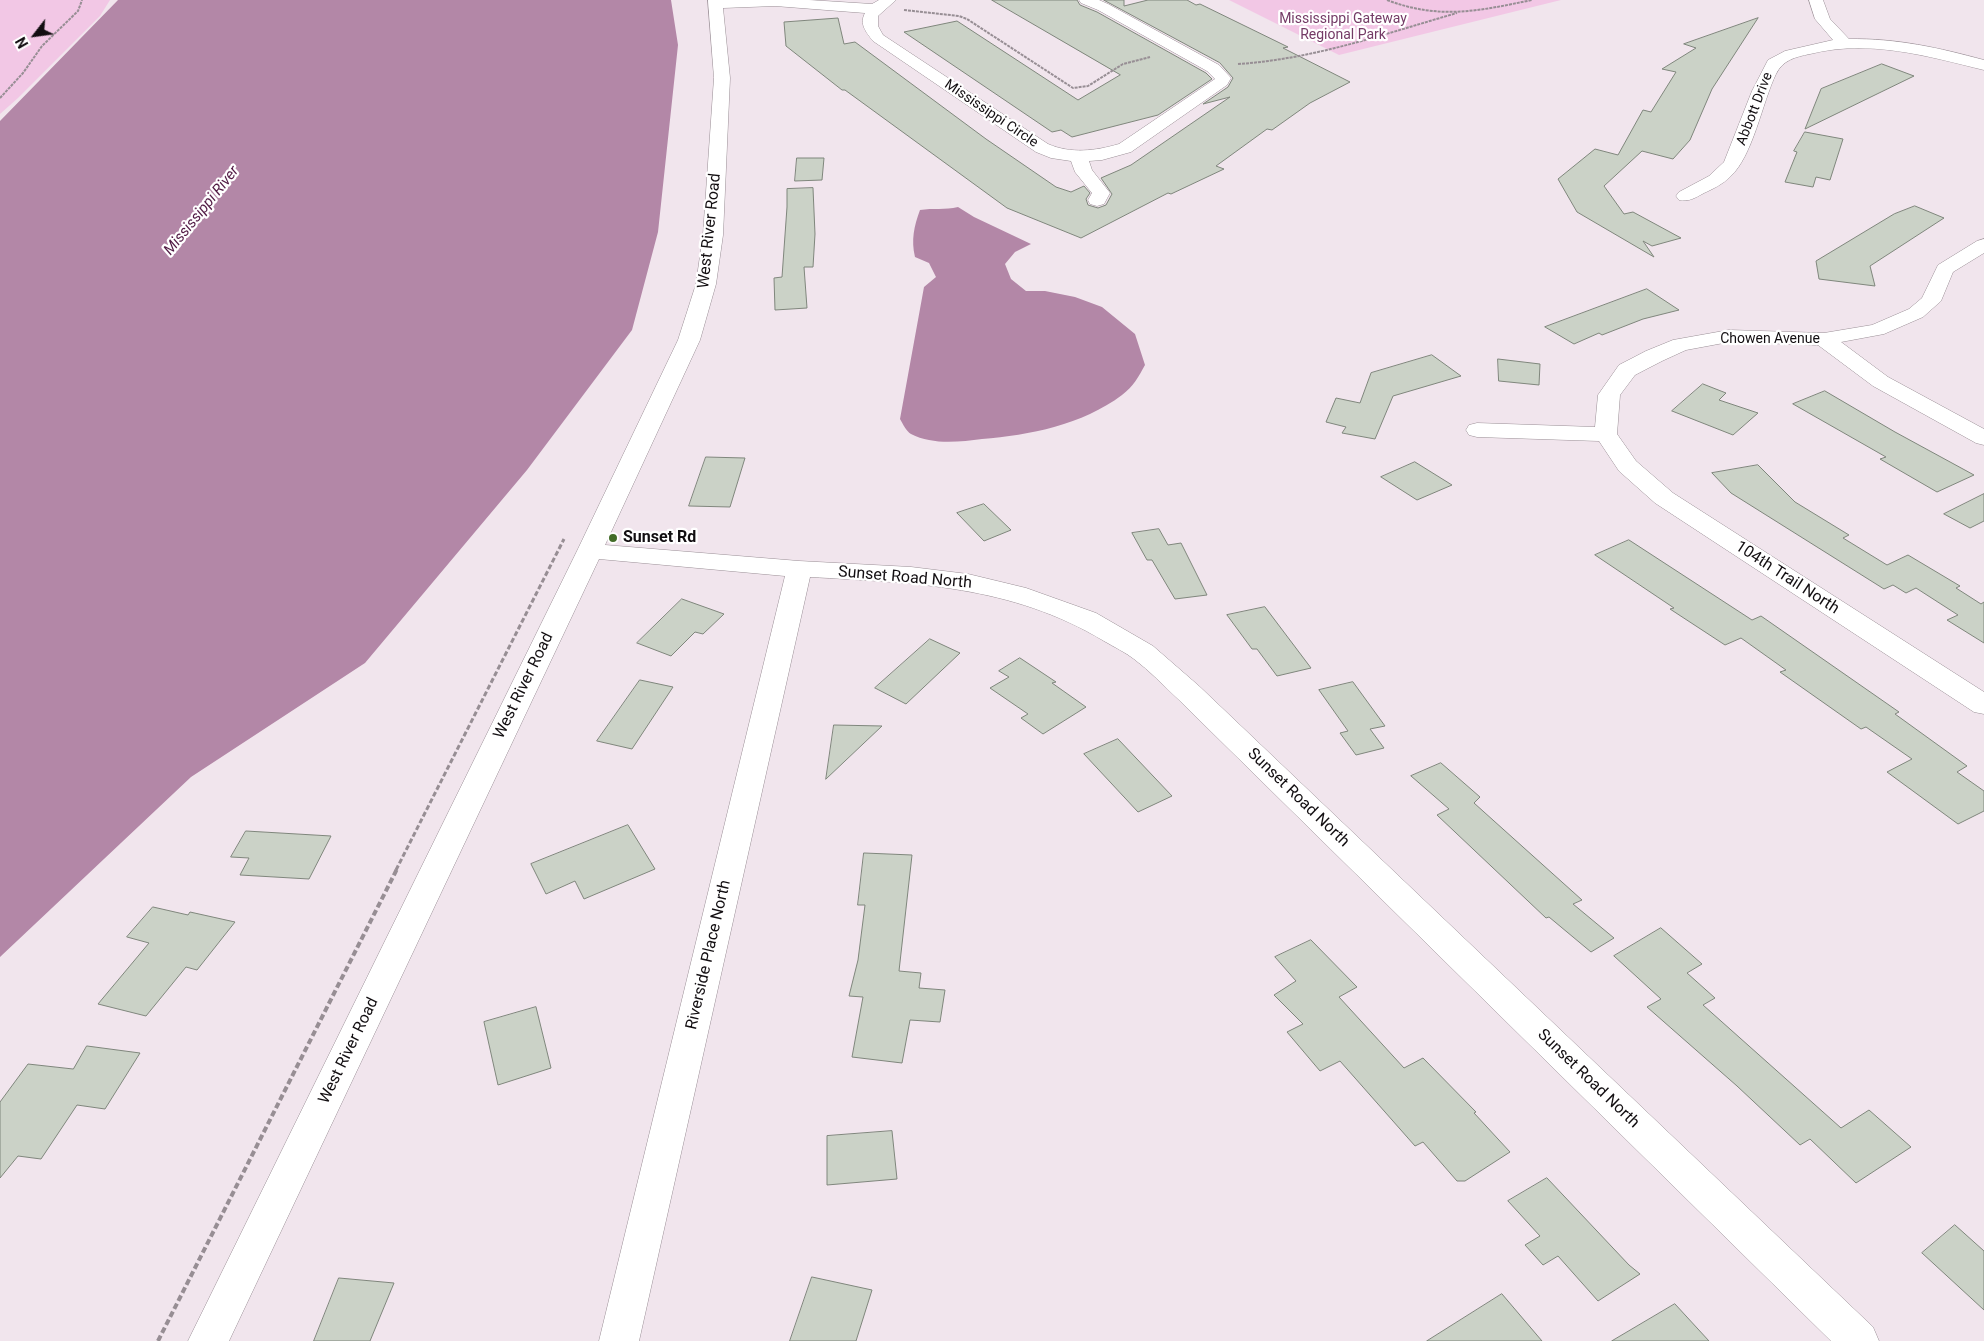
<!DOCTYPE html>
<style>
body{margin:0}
#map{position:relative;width:1984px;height:1341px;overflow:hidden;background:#f1e5ed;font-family:Roboto,sans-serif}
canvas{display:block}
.north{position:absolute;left:10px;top:10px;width:50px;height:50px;-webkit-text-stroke:4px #fff;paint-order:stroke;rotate:240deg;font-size:14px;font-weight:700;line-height:20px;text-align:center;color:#120e11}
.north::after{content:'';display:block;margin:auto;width:18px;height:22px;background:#120e11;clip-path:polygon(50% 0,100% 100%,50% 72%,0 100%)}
</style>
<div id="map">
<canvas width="1984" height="1341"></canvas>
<div class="north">N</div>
</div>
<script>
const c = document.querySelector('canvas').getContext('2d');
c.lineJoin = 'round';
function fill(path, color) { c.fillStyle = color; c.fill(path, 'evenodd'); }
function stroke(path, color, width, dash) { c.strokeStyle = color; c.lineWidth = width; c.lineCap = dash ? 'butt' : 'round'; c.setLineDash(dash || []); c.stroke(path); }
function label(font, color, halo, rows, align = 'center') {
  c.font = font + ' Roboto,sans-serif'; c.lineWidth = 4.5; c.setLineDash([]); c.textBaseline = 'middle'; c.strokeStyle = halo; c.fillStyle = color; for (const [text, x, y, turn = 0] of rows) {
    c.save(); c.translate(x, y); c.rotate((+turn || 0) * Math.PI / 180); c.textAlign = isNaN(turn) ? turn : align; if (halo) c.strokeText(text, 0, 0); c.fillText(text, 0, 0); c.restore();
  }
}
fill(new Path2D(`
 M 0,0 L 110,0 L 100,16 L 18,98 L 0,114 Z
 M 1229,0 L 1561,0 L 1339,55 Z`), '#f2c7e5');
fill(new Path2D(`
 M 118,0 L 671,0 L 678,45 L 658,232 L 632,330 L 527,470 L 365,663 L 191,777 L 0,957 L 0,121 Z
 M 958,207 L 974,217 L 1031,244 L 1015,252 L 1005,264 L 1011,279 L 1026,291 L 1045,291 L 1075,297 L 1102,307 L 1135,334 L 1145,365 C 1139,376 1133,387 1122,395 C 1082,425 1030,435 982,439 C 959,442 932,445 911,434 C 906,431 903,424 900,419 L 924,287 L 936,277 L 929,263 L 915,257 C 911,240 914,226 920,210 C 933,208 945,210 958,207 Z`), '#b387a7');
const building = new Path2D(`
 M 992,0 L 1077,0 L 1080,5 L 1097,12 L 1206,73 L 1212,79 L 1158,115 L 1072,137 L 1061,130 L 1052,132 L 904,32 L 957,21 L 1078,100 L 1120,75 Z
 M 1104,0 L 1124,0 L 1124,6 L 1148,0 L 1187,0 L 1196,5 L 1200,4 L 1288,47 L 1283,48 L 1350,82 L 1310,103 L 1272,130 L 1267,129 L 1216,166 L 1224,169 L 1171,194 L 1168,193 L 1081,238 L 1007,208 L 845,90 L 842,90 L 786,46 L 784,22 L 838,18 L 844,44 L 855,42 L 986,139 L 1056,187 L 1071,192 L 1084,186 L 1090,193 L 1086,199 L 1088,205 L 1098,208 L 1106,205 L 1112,194 L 1101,178 L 1131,165 L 1230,97 L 1203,104 L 1228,87 L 1233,78 L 1220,63 Z
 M 1758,18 L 1712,89 L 1690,140 L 1673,159 L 1642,151 L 1604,186 L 1624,214 L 1633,212 L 1681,238 L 1652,246 L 1643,241 L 1654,257 L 1577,212 L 1558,179 L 1595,149 L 1618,155 L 1643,110 L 1651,112 L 1676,72 L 1662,69 L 1696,48 L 1684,44 Z
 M 1882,64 L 1914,76 L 1805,129 L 1821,89 Z
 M 1805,132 L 1843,139 L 1830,180 L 1816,177 L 1813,187 L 1785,182 L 1797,152 L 1794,151 Z
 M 797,158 L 824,158 L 822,180 L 795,181 Z
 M 813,188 L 815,234 L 813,267 L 804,267 L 807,308 L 775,310 L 774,278 L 782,277 L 787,207 L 787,189 Z
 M 1915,206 L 1944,218 L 1870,266 L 1875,286 L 1819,279 L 1816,261 L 1894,214 Z
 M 1647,289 L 1679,310 L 1643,319 L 1602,335 L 1599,333 L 1574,344 L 1545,327 Z
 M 1432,355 L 1461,376 L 1393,396 L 1375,439 L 1342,433 L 1346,427 L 1326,422 L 1336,398 L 1360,403 L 1371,373 Z
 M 1498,359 L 1540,364 L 1539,385 L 1499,381 Z
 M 1703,384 L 1726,393 L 1719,400 L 1758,413 L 1733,435 L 1672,411 Z
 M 1825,391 L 1895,432 L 1974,475 L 1937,492 L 1880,459 L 1886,457 L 1793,404 Z
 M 706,457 L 745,458 L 730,507 L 689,506 Z
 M 1415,462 L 1452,485 L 1417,500 L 1381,477 Z
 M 1758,465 L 1795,502 L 1849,535 L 1843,538 L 1887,565 L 1908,555 L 1960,586 L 1956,588 L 1981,604 L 1984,602 L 1984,643 L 1947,620 L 1958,615 L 1916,588 L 1906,593 L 1893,585 L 1884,589 L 1731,493 L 1712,473 Z
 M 1984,494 L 1984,521 L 1970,528 L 1944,514 Z
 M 984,504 L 1011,530 L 984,541 L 957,513 Z
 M 1159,529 L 1168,545 L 1181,543 L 1207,595 L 1175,599 L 1152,560 L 1147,560 L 1132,533 Z
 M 1629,540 L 1752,620 L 1761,616 L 1899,712 L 1895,714 L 1967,766 L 1957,772 L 1984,791 L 1984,811 L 1958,824 L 1887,772 L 1912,759 L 1866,727 L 1861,729 L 1780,672 L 1786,670 L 1741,638 L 1725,645 L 1670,609 L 1674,608 L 1595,555 Z
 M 682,599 L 724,614 L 703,634 L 695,632 L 671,656 L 637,643 Z
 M 1265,607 L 1311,668 L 1277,676 L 1257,649 L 1252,649 L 1227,615 Z
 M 930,639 L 960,653 L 906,704 L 875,688 Z
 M 1020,658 L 1056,682 L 1052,683 L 1086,707 L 1043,734 L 1021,718 L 1028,714 L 990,688 L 1009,677 L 999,671 Z
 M 640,680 L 673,687 L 632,749 L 597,741 Z
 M 1353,682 L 1385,726 L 1370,729 L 1384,748 L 1356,755 L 1340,733 L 1348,731 L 1319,690 Z
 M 834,725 L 882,726 L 826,779 Z
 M 1118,739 L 1172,796 L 1138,812 L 1084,754 Z
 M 1441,763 L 1480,797 L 1474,803 L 1582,900 L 1573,904 L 1614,938 L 1591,952 L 1549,917 L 1546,918 L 1437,815 L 1449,809 L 1411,776 Z
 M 628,825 L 655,869 L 584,899 L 575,881 L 546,894 L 531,864 Z
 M 246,831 L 331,836 L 309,879 L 240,875 L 249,858 L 231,857 Z
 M 864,853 L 912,855 L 899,971 L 921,973 L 919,988 L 945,990 L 940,1022 L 910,1020 L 902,1063 L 852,1057 L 863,997 L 849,996 L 858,960 L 865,905 L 858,905 Z
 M 153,907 L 188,915 L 190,912 L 235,922 L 197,970 L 186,967 L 146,1016 L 98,1004 L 149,943 L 127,937 Z
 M 1661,928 L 1702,964 L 1687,973 L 1715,998 L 1703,1005 L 1841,1128 L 1869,1110 L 1911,1147 L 1856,1183 L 1810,1139 L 1800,1145 L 1737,1086 L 1647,1007 L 1661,999 L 1614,956 Z
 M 1311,940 L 1357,987 L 1339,997 L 1404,1068 L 1423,1058 L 1476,1112 L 1474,1113 L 1510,1152 L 1465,1181 L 1457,1181 L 1423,1142 L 1415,1146 L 1340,1061 L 1320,1071 L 1287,1032 L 1303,1024 L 1274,995 L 1296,981 L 1275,957 Z
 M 536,1007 L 551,1068 L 498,1085 L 484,1022 Z
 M 87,1046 L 140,1053 L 105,1109 L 77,1105 L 41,1159 L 18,1156 L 0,1178 L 0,1102 L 28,1064 L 73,1069 Z
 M 892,1131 L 897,1179 L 827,1185 L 827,1136 Z
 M 1547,1178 L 1629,1265 L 1640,1274 L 1598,1301 L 1558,1256 L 1543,1265 L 1525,1245 L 1540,1236 L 1508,1201 Z
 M 1955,1225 L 1984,1251 L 1984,1310 L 1922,1253 Z
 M 812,1277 L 872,1290 L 856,1341 L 790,1341 Z
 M 339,1278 L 394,1283 L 370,1341 L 314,1341 Z
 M 1502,1294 L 1542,1341 L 1427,1341 Z
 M 1675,1304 L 1709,1341 L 1612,1341 Z`);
fill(building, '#cbd2c7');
stroke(building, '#7f867c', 1);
const minor = new Path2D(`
 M 708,0 L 809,0 L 872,4 L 879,0 L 896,0 L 878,16 L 878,26 L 883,35 L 1048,144 C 1071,154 1095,151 1119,144 L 1215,79 L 1207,71 L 1098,10 L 1081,3 L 1079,0 L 1099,0 L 1108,4 L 1219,65 L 1231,78 L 1227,85 L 1131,152 L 1102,160 L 1089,161 L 1092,170 L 1110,193 L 1104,204 L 1097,206 L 1090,204 L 1088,200 L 1092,193 L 1075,172 L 1071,161 L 1051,158 L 1036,152 L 873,41 C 866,32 859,24 865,13 L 775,6 L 723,8 L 730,78 L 723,235 L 716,284 L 700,340 L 605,545 L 799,561 L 911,567 L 968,574 L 1026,588 L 1096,613 L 1153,646 L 1199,686 L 1873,1327 L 1879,1341 L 1831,1341 L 1179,700 C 1164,686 1150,671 1134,659 C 1125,652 1114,647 1104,641 C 1011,585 915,583 810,577 L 639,1341 L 599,1341 L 785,576 L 599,559 L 229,1341 L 188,1341 L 577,551 L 678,340 L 696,284 L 703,235 L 714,78 Z
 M 1809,0 L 1823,0 L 1830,19 L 1849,39 C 1896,38 1940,48 1984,60 L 1984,70 C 1927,56 1869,39 1810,54 C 1795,57 1783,60 1776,74 C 1762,103 1753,156 1730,177 C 1723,184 1713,189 1704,193 C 1695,198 1689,202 1679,200 L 1676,196 L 1679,192 L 1709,176 L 1724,162 L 1752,91 L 1768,60 L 1785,51 L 1833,40 L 1815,19 Z
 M 1984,239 L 1984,253 L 1953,272 L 1941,301 L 1923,317 L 1884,334 L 1841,342 L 1888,377 L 1984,429 L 1984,445 L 1976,443 L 1873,386 L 1818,345 L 1729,342 L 1686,350 L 1662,361 L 1635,375 L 1620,395 L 1617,434 L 1636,461 L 1673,493 L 1984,692 L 1984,714 L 1974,712 L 1655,503 L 1619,471 L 1599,441 L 1477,437 L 1469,435 L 1466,430 L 1469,425 L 1477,423 L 1595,427 L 1598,395 L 1619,365 L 1646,351 L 1673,340 L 1729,330 L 1824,333 L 1872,325 L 1909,309 L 1922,298 L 1938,265 L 1977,241 Z`);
stroke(minor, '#9a8f96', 1);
stroke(new Path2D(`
 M 1387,0 C 1440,20 1478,11 1532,0
 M 904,10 L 959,16 L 967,19 L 1073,88 L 1088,86 L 1123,64 L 1150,57
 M 1238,64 C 1314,59 1384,34 1457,13
 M 0,98 L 23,73 L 42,46 L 78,11 L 82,0`), '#978e94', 2, [3, 1]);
stroke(new Path2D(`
 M 396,870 L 564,539`), '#978e94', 3, [5, 2.5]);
stroke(new Path2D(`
 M 158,1341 L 397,869`), '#978e94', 4, [6, 3]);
fill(minor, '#fff');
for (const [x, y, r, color] of [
 [613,538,5,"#426c28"]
]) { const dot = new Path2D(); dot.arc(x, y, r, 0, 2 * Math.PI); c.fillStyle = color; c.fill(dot); stroke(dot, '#fff', 2); }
label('14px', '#743b66', '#fff', [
 ["Mississippi Gateway",1343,19],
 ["Regional Park",1343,35]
]);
label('14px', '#120e11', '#fff', [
 ["Abbott Drive",1755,109,-69],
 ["Mississippi Circle",991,114,34],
 ["Chowen Avenue",1770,339]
]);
label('italic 15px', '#511a44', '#fff', [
 ["Mississippi River",202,211,-51]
]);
label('16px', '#120e11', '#fff', [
 ["West River Road",710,231,-84],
 ["Sunset Road North",905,578,5],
 ["104th Trail North",1787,578,33],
 ["West River Road",524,686,-64],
 ["Sunset Road North",1298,798,44],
 ["Riverside Place North",709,955,-77],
 ["West River Road",349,1051,-64],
 ["Sunset Road North",1588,1079,44]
]);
label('bold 16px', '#120e11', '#fff', [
 ["Sunset Rd",623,538]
], 'left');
</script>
